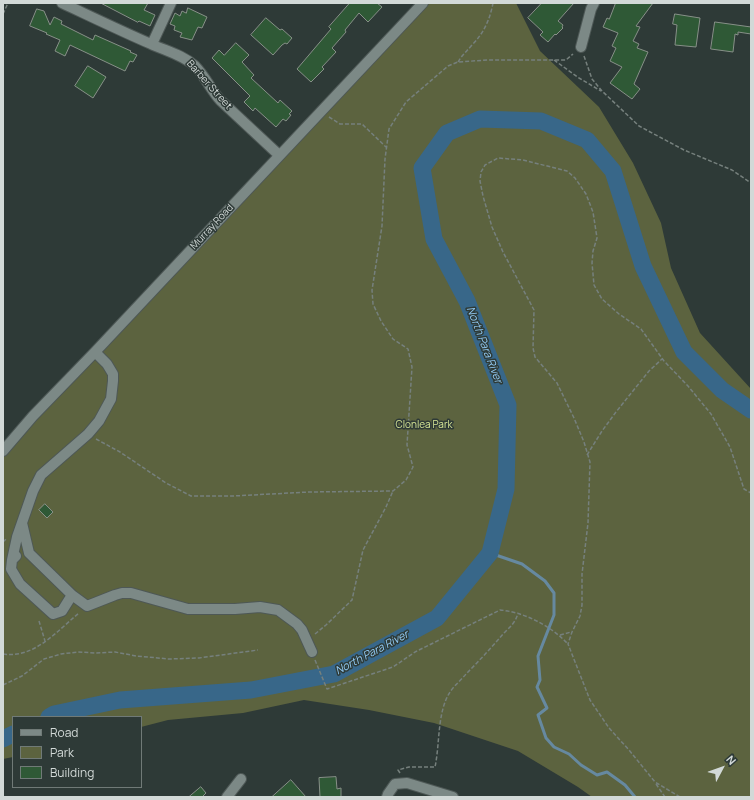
<!DOCTYPE html>
<style>
body{margin:0}
#map{position:relative;width:754px;height:800px;overflow:hidden;background:#2e3a37;font-family:Manrope,sans-serif}
canvas{display:block}
.frame{position:absolute;inset:0;border:4px solid #d2d9d7;pointer-events:none}
.legend{position:absolute;left:12px;top:716px;width:130px;height:72px;box-sizing:border-box;background:#2e3a37;border:1px solid #707a77;margin:0;padding:5px 7px;list-style:none;font-size:12px;color:#d2d9d7}
.legend li{display:flex;align-items:center;gap:8px;height:20px}
.legend b{width:20px;border:1px solid #707a77}
.north{position:absolute;left:702px;top:748px;width:40px;height:40px;-webkit-text-stroke:3px #2e3a37;paint-order:stroke;rotate:49deg;font-size:11px;font-weight:700;line-height:16px;text-align:center;color:#d2d9d7}
.north::after{content:'';display:block;margin:auto;width:14px;height:18px;background:#d2d9d7;clip-path:polygon(50% 0,100% 100%,50% 72%,0 100%)}
</style>
<div id="map">
<canvas width="754" height="800"></canvas>
<div class="frame"></div>
<ul class="legend">
<li><b style="height:5px;background:#7c8986"></b>Road</li>
<li><b style="height:11px;background:#5c633f"></b>Park</li>
<li><b style="height:11px;background:#2f5936"></b>Building</li>
</ul>
<div class="north">N</div>
</div>
<script>
const c = document.querySelector('canvas').getContext('2d');
c.lineJoin = 'round';
function fill(path, color) { c.fillStyle = color; c.fill(path, 'evenodd'); }
function stroke(path, color, width, dash) { c.strokeStyle = color; c.lineWidth = width; c.lineCap = dash ? 'butt' : 'round'; c.setLineDash(dash || []); c.stroke(path); }
function label(font, color, halo, rows, align = 'center') {
  c.font = font + ' Manrope,sans-serif'; c.lineWidth = 3; c.setLineDash([]); c.textBaseline = 'middle'; c.strokeStyle = halo; c.fillStyle = color; for (const [text, x, y, turn = 0] of rows) {
    c.save(); c.translate(x, y); c.rotate((+turn || 0) * Math.PI / 180); c.textAlign = isNaN(turn) ? turn : align; if (halo) c.strokeText(text, 0, 0); c.fillText(text, 0, 0); c.restore();
  }
}
fill(new Path2D(`
 M 423,3 L 516,3 L 540,51 L 599,107 L 633,163 L 661,223 L 671,268 L 700,333 L 751,389 L 751,797 L 592,797 L 578,787 L 518,751 L 434,723 L 369,710 L 304,700 L 243,713 L 168,720 L 141,727 L 141,717 L 13,717 L 13,757 L 3,759 L 3,451 Z`), '#5c633f');
stroke(new Path2D(`
 M 490,553 L 522,564 L 545,581 L 554,593 L 554,615 L 538,656 L 540,680 L 537,687 L 547,708 L 538,715 L 546,738 L 554,747 L 569,754 L 581,765 L 597,775 L 607,772 L 625,785 L 635,797`), '#6689a0', 3);
stroke(new Path2D(`
 M 49,717 L 54,714 L 120,700 L 251,690 L 334,674 L 437,618 L 490,553 L 506,489 L 508,405 L 467,301 L 434,239 L 422,168 L 447,133 L 480,119 L 541,121 L 587,140 L 613,171 L 643,266 L 684,352 L 722,390 L 751,410
 M 3,739 L 13,734`), '#386789', 17);
const building = new Path2D(`
 M 101,3 L 148,3 L 144,10 L 155,15 L 150,26 L 139,21 L 138,22 Z
 M 350,3 L 377,3 L 382,7 L 368,22 L 359,13 L 345,30 L 346,32 L 332,48 L 336,52 L 322,67 L 324,69 L 311,82 L 297,69 L 331,29 L 329,27 Z
 M 542,3 L 574,3 L 558,21 L 563,25 L 562,27 L 563,28 L 556,35 L 555,34 L 548,42 L 540,35 L 543,32 L 528,18 Z
 M 616,3 L 653,3 L 636,26 L 640,27 L 633,41 L 639,44 L 637,48 L 648,52 L 634,84 L 640,89 L 632,99 L 610,83 L 622,67 L 610,61 L 616,48 L 612,46 L 618,33 L 603,27 L 607,18 L 609,19 Z
 M 188,8 L 207,17 L 202,28 L 198,27 L 192,40 L 180,37 L 182,33 L 174,30 L 175,26 L 170,24 L 175,13 L 180,16 L 182,11 L 186,13 Z
 M 37,9 L 44,11 L 50,25 L 54,17 L 62,21 L 61,24 L 93,40 L 95,35 L 131,51 L 130,52 L 137,55 L 133,62 L 130,61 L 125,71 L 70,45 L 65,56 L 55,51 L 60,40 L 46,34 L 47,33 L 30,26 Z
 M 675,14 L 700,18 L 696,47 L 675,45 L 677,25 L 673,24 Z
 M 266,18 L 280,30 L 282,29 L 292,38 L 287,44 L 285,43 L 282,45 L 273,55 L 251,35 Z
 M 715,22 L 751,27 L 751,34 L 738,32 L 738,35 L 735,34 L 733,52 L 711,49 Z
 M 236,43 L 249,55 L 242,62 L 254,75 L 251,78 L 278,103 L 280,100 L 292,111 L 289,114 L 291,115 L 286,121 L 283,119 L 276,127 L 255,108 L 253,111 L 244,102 L 250,96 L 212,58 L 219,50 L 224,55 Z
 M 88,66 L 106,77 L 93,98 L 75,86 Z
 M 45,504 L 53,512 L 47,518 L 39,510 Z
 M 336,777 L 337,789 L 341,788 L 341,797 L 320,797 L 319,778 Z
 M 291,780 L 306,797 L 272,797 Z
 M 201,787 L 206,793 L 202,797 L 189,797 Z`);
fill(building, '#2f5936');
stroke(building, '#879088', 1);
const minor = new Path2D(`
 M 62,3 C 92,17 121,31 151,44 C 166,51 183,55 195,66 C 205,76 211,90 220,100 L 279,155
 M 152,44 L 171,3
 M 581,47 L 591,9 L 594,3
 M 3,451 L 33,416 L 95,352 L 423,3
 M 22,523 L 29,553 L 72,595 L 87,606 L 115,595 L 122,593 L 131,593 L 188,609 L 235,609 L 260,607 L 278,610 L 297,624 L 302,630 L 312,652
 M 16,556 L 12,560 L 11,569 L 20,584 L 53,614 L 62,611 L 72,595
 M 12,560 L 17,537 L 33,491 L 41,475 L 88,434 L 99,421 L 111,399 L 113,381 L 113,374 L 107,364 L 95,352
 M 227,797 L 241,779
 M 387,797 L 388,794 L 395,784 L 407,783 L 453,797`);
stroke(minor, '#4e5856', 12);
stroke(new Path2D(`
 M 3,14 L 8,3
 M 584,56 L 592,79 L 602,91 L 639,126 L 684,150 L 732,170 L 751,183
 M 554,60 L 579,78 L 601,91
 M 458,62 C 462,55 467,51 472,45 C 484,33 490,19 493,3
 M 329,117 L 340,124 L 362,124 L 386,147
 M 96,439 L 120,452 L 166,483 L 191,496 L 233,496 L 309,492 L 393,491 L 406,480 L 413,467 L 407,445 L 412,367 L 408,349 L 393,339 L 381,321 L 373,304 L 372,290 L 382,226 L 385,159 L 389,129 L 406,102 L 448,66 L 458,62 L 488,60 L 566,60 L 573,54
 M 587,455 L 602,431 L 616,412 L 649,371 L 662,359
 M 3,542 L 7,538
 M 39,621 L 45,641
 M 315,634 L 326,625 L 352,600 L 363,550 L 386,507 L 393,491
 M 560,635 L 571,632
 M 3,654 C 34,659 57,631 79,613
 M 315,660 L 327,689 L 393,667 L 415,652 L 500,610 C 524,612 551,626 568,644
 M 3,685 L 22,676 L 44,659 L 61,654 L 78,652 L 96,653 L 115,652 L 136,656 L 169,659 L 199,658 L 258,650
 M 400,773 L 398,770 L 409,767 L 435,767 C 440,744 437,712 450,692 C 454,686 461,680 466,674 C 479,661 492,647 504,633 C 510,627 516,622 518,613
 M 656,784 L 665,797
 M 680,797 L 655,782 L 629,750 L 609,728 L 590,700 L 568,644 L 572,632 L 580,616 L 582,605 L 582,574 L 588,523 L 590,462 L 584,442 L 574,418 L 557,383 L 535,357 L 533,348 L 534,310 L 503,252 L 492,227 L 483,196 L 480,181 L 481,172 L 485,165 L 498,158 L 523,160 L 567,171 L 575,178 L 586,194 L 593,212 L 597,238 L 593,251 L 592,263 L 594,285 L 602,299 L 619,314 L 641,329 L 664,361 L 688,386 L 711,414 L 730,447 L 744,489 L 751,493`), '#76807d', 1.5, [4, 2]);
stroke(minor, '#7c8986', 10);
label('10px', '#d2d9d7', '#2e3a37', [
 ["Barber Street",209,85,48],
 ["Murray Road",212,227,-47]
]);
label('10px', '#d6e595', '#2e3a37', [
 ["Clonlea Park",424,425]
]);
label('italic 11px', '#91caf4', '#2e3a37', [
 ["North Para River",484,345,69],
 ["North Para River",372,653,-28]
]);
</script>
